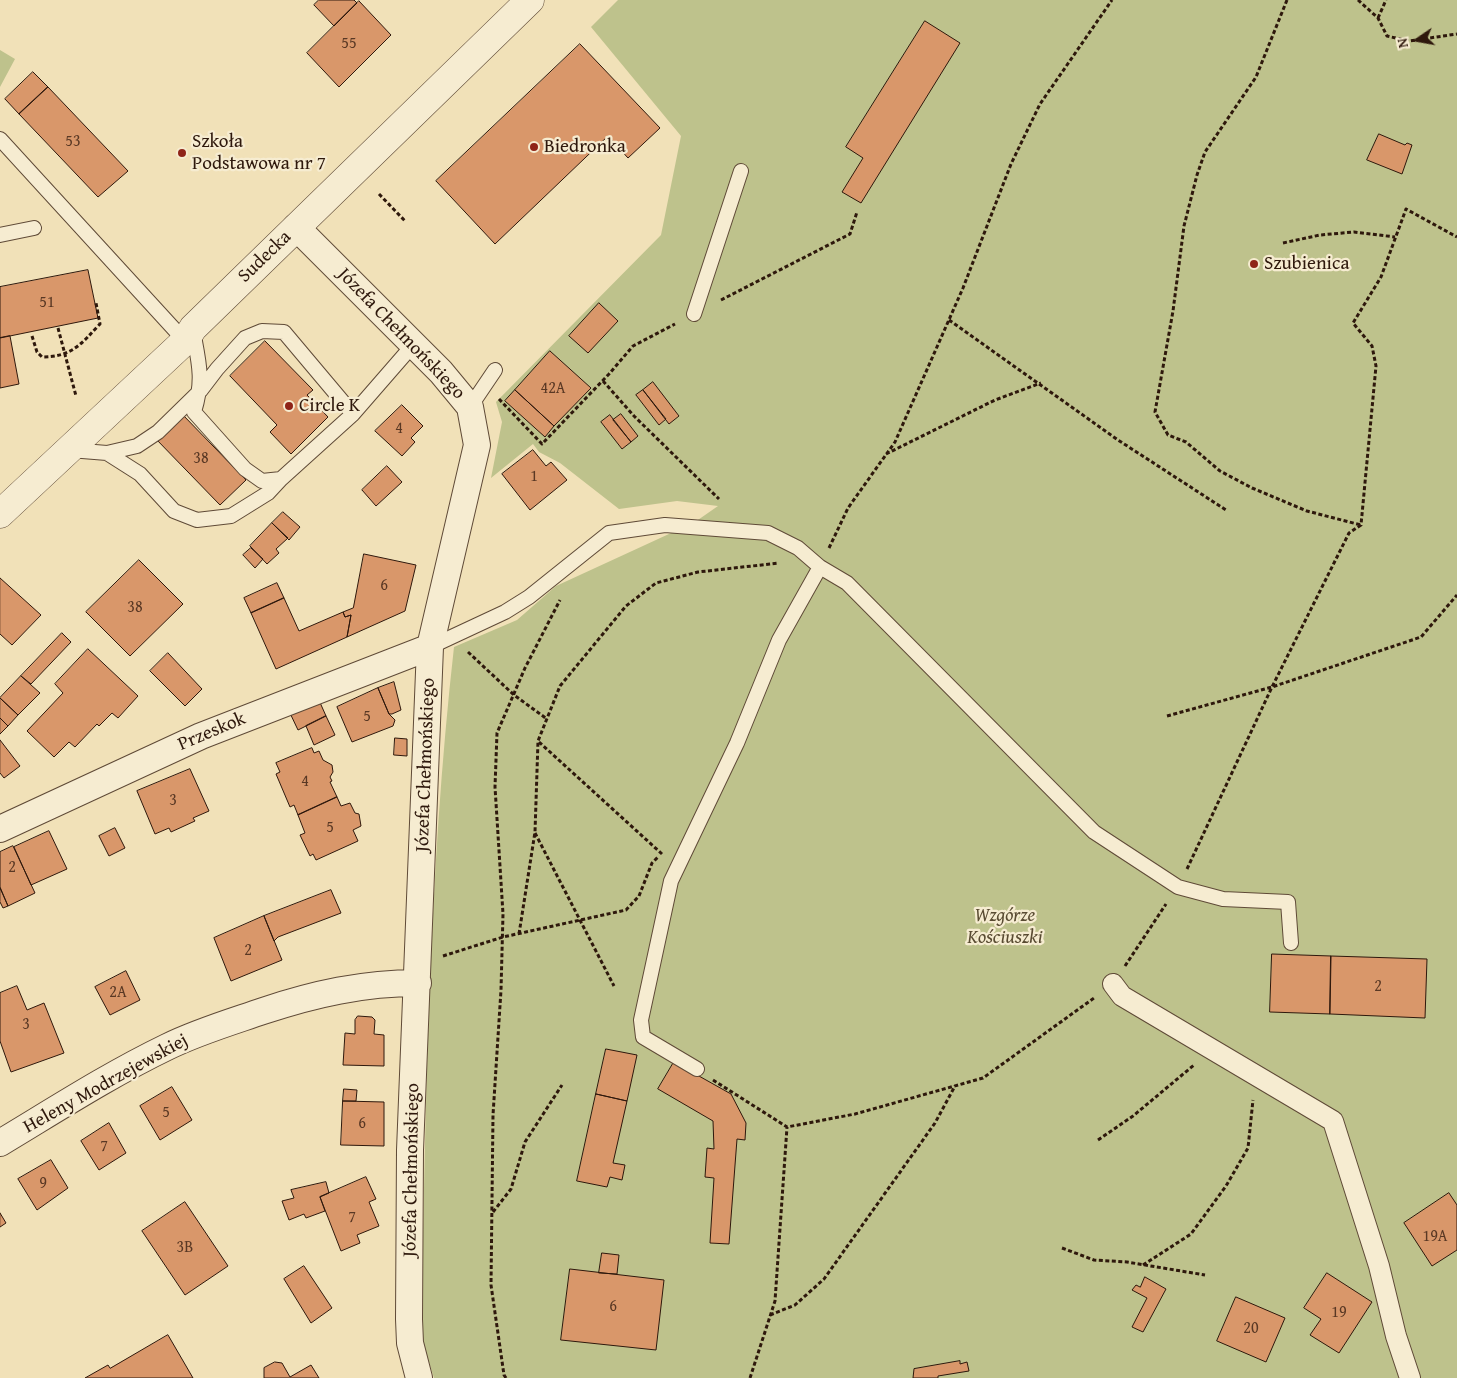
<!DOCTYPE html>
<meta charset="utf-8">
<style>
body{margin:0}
#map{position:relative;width:1457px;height:1378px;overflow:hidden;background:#f1e1b8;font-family:"Gentium Book Plus",serif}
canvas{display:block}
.north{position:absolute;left:1392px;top:15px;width:50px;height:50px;-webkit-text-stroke:4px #f6ecd1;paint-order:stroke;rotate:258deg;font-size:14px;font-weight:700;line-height:20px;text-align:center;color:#2e180c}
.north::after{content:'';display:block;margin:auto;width:18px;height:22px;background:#2e180c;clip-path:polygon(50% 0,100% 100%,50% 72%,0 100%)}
</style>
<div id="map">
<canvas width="1457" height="1378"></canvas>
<div class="north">N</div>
</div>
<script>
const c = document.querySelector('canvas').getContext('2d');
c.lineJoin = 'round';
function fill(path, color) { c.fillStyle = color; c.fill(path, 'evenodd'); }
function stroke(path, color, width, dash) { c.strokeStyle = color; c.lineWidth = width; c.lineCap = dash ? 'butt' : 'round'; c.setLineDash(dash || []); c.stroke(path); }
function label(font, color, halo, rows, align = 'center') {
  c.font = font + ' "Gentium Book Plus",serif'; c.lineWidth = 4.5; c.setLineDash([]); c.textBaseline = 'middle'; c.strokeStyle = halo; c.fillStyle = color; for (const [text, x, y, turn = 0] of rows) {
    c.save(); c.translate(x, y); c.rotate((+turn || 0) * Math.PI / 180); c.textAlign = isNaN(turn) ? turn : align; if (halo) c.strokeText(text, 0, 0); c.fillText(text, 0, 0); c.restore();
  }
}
fill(new Path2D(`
 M 618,0 L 1457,0 L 1457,1378 L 434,1378 L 421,1337 C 426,1106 428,877 454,647 L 517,620 L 556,586 L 695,522 L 718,506 L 677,501 L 619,509 L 560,463 L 539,452 L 533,444 L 491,478 L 502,422 L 496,402 L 661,235 L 681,136 L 591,27 Z
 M 0,50 L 15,59 L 0,87 Z`), '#bec28c');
const building = new Path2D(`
 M 319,0 L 354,0 L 357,3 L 334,26 L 314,5 Z
 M 359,1 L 391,35 L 339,87 L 307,53 Z
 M 925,21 L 960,43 L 861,203 L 842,192 L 863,158 L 846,147 Z
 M 580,44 L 660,128 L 628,158 L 608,136 L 495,244 L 436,181 Z
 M 33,72 L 48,87 L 19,114 L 5,99 Z
 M 48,87 L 128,171 L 98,197 L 19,114 Z
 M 1379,134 L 1405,145 L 1407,143 L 1412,145 L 1402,174 L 1367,160 Z
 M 88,270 L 98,318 L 0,338 L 0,287 Z
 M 599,303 L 618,321 L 588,353 L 569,336 Z
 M 10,336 L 19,384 L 0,388 L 0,338 Z
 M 265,341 L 313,390 L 307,395 L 328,417 L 291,454 L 270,432 L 277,425 L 230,376 Z
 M 550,351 L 591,388 L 554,426 L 515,390 Z
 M 653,382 L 679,416 L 669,424 L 643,390 Z
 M 515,390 L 554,426 L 545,437 L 505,401 Z
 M 643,390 L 666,419 L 659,425 L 636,395 Z
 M 402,405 L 423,426 L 411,438 L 415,442 L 402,456 L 375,431 Z
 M 181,413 L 246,480 L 220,505 L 155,438 Z
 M 621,414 L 638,436 L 631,442 L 613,420 Z
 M 610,415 L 631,442 L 622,449 L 601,422 Z
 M 533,450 L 546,466 L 551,462 L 567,480 L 530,510 L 502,474 Z
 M 387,466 L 402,482 L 376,506 L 362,490 Z
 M 283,512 L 300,527 L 289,540 L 272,523 Z
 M 272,523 L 288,538 L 276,549 L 279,553 L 267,564 L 250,546 Z
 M 251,548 L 263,559 L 255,568 L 243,555 Z
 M 364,554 L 416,565 L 405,611 L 347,637 L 351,615 L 345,617 L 343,612 L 353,608 Z
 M 139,560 L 183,604 L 130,656 L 86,612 Z
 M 0,578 L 41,615 L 12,645 L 0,634 Z
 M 277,583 L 284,598 L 251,613 L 244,598 Z
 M 284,598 L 299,631 L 343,612 L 345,617 L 351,615 L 347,637 L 276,669 L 251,613 Z
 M 62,633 L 71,642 L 31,684 L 21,676 Z
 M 88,649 L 138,696 L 118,718 L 112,713 L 99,726 L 97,724 L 75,747 L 69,742 L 54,757 L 27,731 L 63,693 L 55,684 Z
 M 168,653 L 202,689 L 185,706 L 150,671 Z
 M 21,676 L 40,693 L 18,715 L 0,698 Z
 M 394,682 L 401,710 L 392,714 L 389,714 L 378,688 Z
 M 378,688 L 389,714 L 395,720 L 393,726 L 352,742 L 337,707 Z
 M 0,698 L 18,715 L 8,726 L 0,718 Z
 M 318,698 L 326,716 L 298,730 L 289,711 Z
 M 326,716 L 335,735 L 314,745 L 306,726 Z
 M 0,718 L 8,726 L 0,734 Z
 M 395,738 L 407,739 L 407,756 L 394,755 Z
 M 0,740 L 20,766 L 4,778 L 0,773 Z
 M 312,748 L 314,753 L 319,751 L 323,760 L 332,765 L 333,772 L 330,777 L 332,781 L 330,782 L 337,797 L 298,815 L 294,805 L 290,807 L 276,774 L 280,772 L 276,763 Z
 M 190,769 L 209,811 L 193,818 L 195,821 L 171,832 L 169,828 L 155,834 L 137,791 Z
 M 337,797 L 341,806 L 350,803 L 355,813 L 359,814 L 361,826 L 353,830 L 358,841 L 316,860 L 313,854 L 310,856 L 300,835 L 305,833 L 298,815 Z
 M 115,828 L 125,848 L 109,856 L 99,836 Z
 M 49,831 L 67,869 L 31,885 L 14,847 Z
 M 13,846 L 35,893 L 8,906 L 0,887 L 0,852 Z
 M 0,888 L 8,906 L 3,908 L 0,902 Z
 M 331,890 L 341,913 L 278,937 L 274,941 L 264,916 Z
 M 264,916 L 282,960 L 231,981 L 214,938 Z
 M 1272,954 L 1331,956 L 1330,1014 L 1270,1012 Z
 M 1331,956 L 1427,959 L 1425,1018 L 1330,1014 Z
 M 126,971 L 140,1000 L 110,1015 L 95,987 Z
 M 17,986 L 27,1010 L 44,1003 L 64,1053 L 11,1072 L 0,1041 L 0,993 Z
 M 358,1016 L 372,1017 L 375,1020 L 374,1034 L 384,1035 L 384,1066 L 343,1065 L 345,1033 L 355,1034 L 355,1020 Z
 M 606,1049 L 637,1055 L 627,1101 L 596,1094 Z
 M 674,1062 L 731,1094 L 746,1123 L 745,1140 L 737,1139 L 729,1244 L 710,1243 L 714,1178 L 705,1177 L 707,1148 L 714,1149 L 713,1121 L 658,1089 Z
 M 172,1087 L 192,1120 L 160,1140 L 140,1106 Z
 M 344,1089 L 357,1090 L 356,1101 L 343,1101 Z
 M 596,1094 L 627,1101 L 613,1163 L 625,1165 L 622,1180 L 610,1177 L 607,1187 L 577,1181 Z
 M 343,1101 L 384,1102 L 384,1146 L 341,1145 Z
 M 109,1123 L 126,1153 L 99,1170 L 81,1141 Z
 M 51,1160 L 68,1188 L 37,1210 L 18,1179 Z
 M 366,1177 L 376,1199 L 369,1202 L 379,1226 L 357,1235 L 360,1243 L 341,1251 L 320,1197 Z
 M 326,1182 L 329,1193 L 320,1197 L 325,1211 L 306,1218 L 304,1214 L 289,1220 L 282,1201 L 294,1198 L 291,1190 Z
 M 1449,1193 L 1457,1205 L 1457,1250 L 1432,1266 L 1404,1223 Z
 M 185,1202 L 228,1266 L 185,1295 L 142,1231 Z
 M 0,1213 L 6,1223 L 0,1227 Z
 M 602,1253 L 619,1255 L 617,1274 L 599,1273 Z
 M 304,1266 L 332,1308 L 311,1323 L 284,1279 Z
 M 570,1269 L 664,1280 L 656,1350 L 561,1340 Z
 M 1327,1273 L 1372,1302 L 1339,1353 L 1310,1335 L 1321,1319 L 1304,1308 Z
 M 1145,1277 L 1166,1289 L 1143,1332 L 1132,1327 L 1147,1298 L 1132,1290 L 1136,1285 L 1140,1287 Z
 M 1236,1297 L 1285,1318 L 1266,1362 L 1217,1341 Z
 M 168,1335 L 193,1378 L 85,1378 L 108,1365 L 110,1368 Z
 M 960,1361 L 960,1364 L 967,1362 L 969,1371 L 938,1376 L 938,1378 L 913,1378 L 914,1369 Z
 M 275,1362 L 282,1363 L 290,1377 L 311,1365 L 319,1378 L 264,1378 L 264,1368 Z`);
fill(building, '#d9976a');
stroke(building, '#2e180c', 1);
const service = new Path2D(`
 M 0,139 L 185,341
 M 0,235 L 34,228
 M 694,314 L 741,171
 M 193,331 C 199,363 204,380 194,412 L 245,469 L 262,481 L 281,479 L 353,414 L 413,345
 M 470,407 L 495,370
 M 70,450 L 107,453 L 140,474 L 174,511 L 197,520 L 231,516 L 268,493 L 281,479
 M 107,453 L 137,446 L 158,432 L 201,390 L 217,369 L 245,338 L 262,331 L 284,332 L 353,414
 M 430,647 L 505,612 L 529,597 L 609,533 L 665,525 L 768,533 L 798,548 L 820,567 L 847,583 L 1094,832 L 1178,887 L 1223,899 L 1288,902 L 1291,943
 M 697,1069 L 643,1037 L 641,1020 L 671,881 L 737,743 L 779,640 L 820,567`);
const pedestrian = new Path2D(`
 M 1113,984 L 1122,996 L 1333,1121 L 1379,1266 L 1396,1336 L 1410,1378`);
const minor = new Path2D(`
 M 296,227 L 441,372 L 470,407 L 477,445 L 430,647 L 410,1150 L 409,1319 L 410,1343 L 419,1378
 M 0,829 L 201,736 L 430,647
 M 0,1143 C 55,1110 109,1075 167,1047 C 197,1032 231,1022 263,1011 C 314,994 363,983 418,983`);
const tertiary = new Path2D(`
 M 0,514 L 185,341 L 193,328 L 530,0`);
stroke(service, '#5f4a37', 16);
stroke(pedestrian, '#5f4a37', 22);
stroke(minor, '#5f4a37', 28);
stroke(tertiary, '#5f4a37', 29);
stroke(new Path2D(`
 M 1287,0 L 1256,77 L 1205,152 L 1197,175 L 1184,226 L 1173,311 L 1155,412 L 1168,435 L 1186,442 L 1220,471 L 1252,488 L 1307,511 L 1361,525
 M 1358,0 L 1378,18 L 1387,36 L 1409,41 L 1457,34
 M 1378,18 L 1386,0
 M 379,194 L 406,222
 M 1283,243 L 1320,235 L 1354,232 L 1395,237
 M 721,300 L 850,234 L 857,212
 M 949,320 L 1118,440 L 1226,510
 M 58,328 L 76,396
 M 32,336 L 37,352 L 42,357 C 72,357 81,344 100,324 L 96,303
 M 603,381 L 634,416 L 719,499
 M 499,399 L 542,444 L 609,374 L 633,346 L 675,324
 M 886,454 L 995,400 L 1041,383
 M 829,548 L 848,508 L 895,442 L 963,288 L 1011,164 L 1040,104 L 1112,0
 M 468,652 L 514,695 L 547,719
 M 1167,716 L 1272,687 L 1421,637 L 1457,595
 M 539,742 L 662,854
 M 535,833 L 614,986
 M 1187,869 L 1272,687 L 1349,533 L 1361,525 L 1376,366 L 1372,346 L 1353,323 L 1381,277 L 1406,209 L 1457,237
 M 519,934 L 535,832 L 538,741 L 560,686 L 626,606 L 656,583 L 698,572 L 779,563
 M 443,956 L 503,937 L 626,910 L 639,896 L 652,863 L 658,857
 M 1125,966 L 1166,904
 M 713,1080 L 787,1127 L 855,1114 L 983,1078 L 1094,998
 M 1098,1140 L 1133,1116 L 1194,1065
 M 493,1212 L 511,1189 L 525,1142 L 562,1085
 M 1062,1248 L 1094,1260 L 1127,1262 L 1205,1275
 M 1143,1265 L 1191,1234 L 1226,1186 L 1248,1148 L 1253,1100
 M 770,1315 L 795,1305 L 824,1279 L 935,1123 L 955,1086
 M 506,1378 L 504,1375 L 491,1285 L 493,1115 L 501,990 L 503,914 L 495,787 L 497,733 L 525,668 L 560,600
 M 750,1378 L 775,1301 L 787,1127`), '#2e180c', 3, [4, 2.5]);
stroke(service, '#f6ecd1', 14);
stroke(pedestrian, '#f6ecd1', 20);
stroke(minor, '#f6ecd1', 26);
stroke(tertiary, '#f6ecd1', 28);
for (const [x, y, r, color] of [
 [534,147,5,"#8f2418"],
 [182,153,5,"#8f2418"],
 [1254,264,5,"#8f2418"],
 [289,406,5,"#8f2418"]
]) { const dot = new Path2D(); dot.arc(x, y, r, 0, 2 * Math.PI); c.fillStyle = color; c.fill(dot); stroke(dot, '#f6ecd1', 2); }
label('16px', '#593824', null, [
 ["55",349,44],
 ["53",73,142],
 ["51",47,303],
 ["42A",553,389],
 ["4",399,429],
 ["38",201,459],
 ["1",534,477],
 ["6",384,586],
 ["38",135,608],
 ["5",367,717],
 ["4",305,782],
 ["3",173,801],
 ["5",330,828],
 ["2",12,868],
 ["2",248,951],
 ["2",1378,987],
 ["2A",118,993],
 ["3",26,1025],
 ["5",166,1113],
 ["6",362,1124],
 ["7",104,1147],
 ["9",43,1184],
 ["7",352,1218],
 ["19A",1435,1237],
 ["3B",185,1248],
 ["6",613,1307],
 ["19",1339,1313],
 ["20",1251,1329]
]);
label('19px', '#2e180c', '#f6ecd1', [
 ["Szkoła",192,142],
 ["Podstawowa nr 7",192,164],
 ["Biedronka",544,147],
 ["Szubienica",1264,264],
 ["Circle K",299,406]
], 'left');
label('19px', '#2e180c', '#f6ecd1', [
 ["Sudecka",265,257,-44],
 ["Józefa Chełmońskiego",401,334,46],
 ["Przeskok",212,732,-23],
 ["Józefa Chełmońskiego",426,765,-88],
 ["Heleny Modrzejewskiej",106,1084,-29],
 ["Józefa Chełmońskiego",412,1170,-89]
]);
label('italic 19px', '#594b32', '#f6ecd1', [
 ["Wzgórze",1005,916],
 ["Kościuszki",1005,938]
]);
</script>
